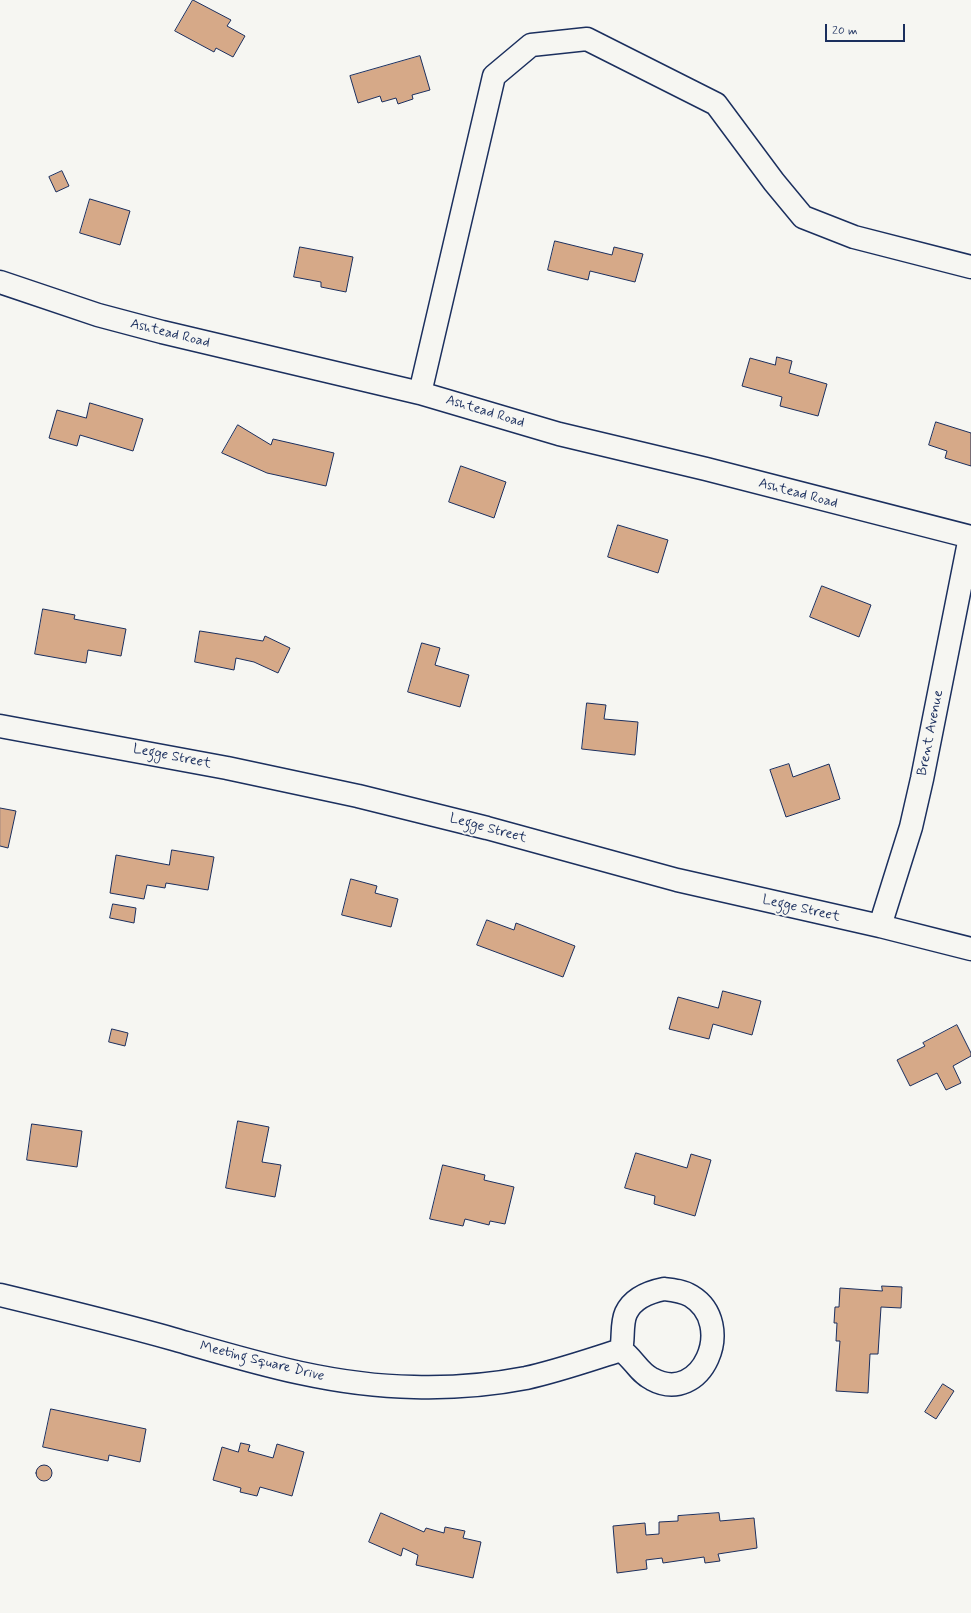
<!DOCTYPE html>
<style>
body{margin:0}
#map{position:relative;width:971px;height:1613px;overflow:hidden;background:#f6f6f2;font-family:Mynerve,sans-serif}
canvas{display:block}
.scale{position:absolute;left:825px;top:24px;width:80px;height:18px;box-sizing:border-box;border:2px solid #1b2f5e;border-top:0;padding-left:5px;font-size:12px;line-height:14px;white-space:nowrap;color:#1b2f5e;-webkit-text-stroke:3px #f6f6f2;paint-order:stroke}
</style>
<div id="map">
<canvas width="971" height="1613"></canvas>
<div class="scale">20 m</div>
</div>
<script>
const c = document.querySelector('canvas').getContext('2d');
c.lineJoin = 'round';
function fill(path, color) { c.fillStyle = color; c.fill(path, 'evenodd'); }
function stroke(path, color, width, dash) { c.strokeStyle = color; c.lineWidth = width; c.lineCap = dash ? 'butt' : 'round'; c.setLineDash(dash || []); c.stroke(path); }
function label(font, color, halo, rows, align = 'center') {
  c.font = font + ' Mynerve,sans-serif'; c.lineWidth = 4; c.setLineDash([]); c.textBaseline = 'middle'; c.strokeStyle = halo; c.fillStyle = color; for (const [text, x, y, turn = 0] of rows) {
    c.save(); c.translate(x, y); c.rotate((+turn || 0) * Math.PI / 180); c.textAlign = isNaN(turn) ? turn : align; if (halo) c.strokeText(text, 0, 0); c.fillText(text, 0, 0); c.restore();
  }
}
const building = new Path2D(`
 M 193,0 L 231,20 L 227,26 L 245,36 L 233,57 L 216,48 L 214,52 L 175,31 Z
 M 420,56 L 430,90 L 412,95 L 413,99 L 398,104 L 396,98 L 382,102 L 380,96 L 358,103 L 350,76 Z
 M 62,171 L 69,186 L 56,192 L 49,177 Z
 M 90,199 L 130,211 L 120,245 L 80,233 Z
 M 555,241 L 612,255 L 614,247 L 643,254 L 635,282 L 590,271 L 588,280 L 548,270 Z
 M 300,247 L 353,257 L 346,292 L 321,287 L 321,282 L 294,277 Z
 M 777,357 L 792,361 L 789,373 L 827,384 L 818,416 L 780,406 L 782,397 L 742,386 L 750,358 L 775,365 Z
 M 90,403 L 143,419 L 133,451 L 80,435 L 77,446 L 49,438 L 57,410 L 86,418 Z
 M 936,422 L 971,433 L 971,466 L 945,458 L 947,451 L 929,445 Z
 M 238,425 L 271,445 L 273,439 L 334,453 L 326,486 L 267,473 L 222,453 Z
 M 461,466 L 506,482 L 494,518 L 449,502 Z
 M 618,525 L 668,540 L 658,573 L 608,557 Z
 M 822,586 L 871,605 L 859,637 L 810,617 Z
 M 43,609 L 75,615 L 74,619 L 126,629 L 121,656 L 88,650 L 86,663 L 35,654 Z
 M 200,631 L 263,641 L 265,636 L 290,648 L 278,673 L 254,662 L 236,658 L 234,670 L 195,662 Z
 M 422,643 L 440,648 L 435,665 L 469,675 L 460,707 L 408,692 Z
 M 587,703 L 606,705 L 604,719 L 638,722 L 635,755 L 582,749 Z
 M 789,764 L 793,777 L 829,764 L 840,799 L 786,817 L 770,770 Z
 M 0,808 L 16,811 L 8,848 L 0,846 Z
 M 172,850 L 214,857 L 208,890 L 166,883 L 165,888 L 147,885 L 144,899 L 110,893 L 116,855 L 169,865 Z
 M 351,879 L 377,886 L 375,893 L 398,899 L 391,927 L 342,915 Z
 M 113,904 L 136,908 L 134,923 L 110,918 Z
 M 487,920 L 514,930 L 516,923 L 575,946 L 563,977 L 477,945 Z
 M 723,991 L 761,1001 L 752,1035 L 713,1024 L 709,1039 L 669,1029 L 678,997 L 718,1008 Z
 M 957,1025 L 971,1053 L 971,1056 L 953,1066 L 961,1083 L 946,1090 L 937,1073 L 910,1086 L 897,1060 L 925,1046 L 923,1043 Z
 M 112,1029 L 128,1033 L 125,1046 L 109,1042 Z
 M 238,1121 L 269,1127 L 262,1162 L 281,1165 L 275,1197 L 226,1188 Z
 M 32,1124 L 82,1131 L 77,1167 L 27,1160 Z
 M 636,1153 L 687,1168 L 691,1154 L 711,1160 L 695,1216 L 654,1204 L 655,1196 L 625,1188 Z
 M 443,1165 L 485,1175 L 484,1180 L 514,1187 L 505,1224 L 490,1221 L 489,1225 L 465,1219 L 463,1226 L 430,1219 Z
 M 882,1286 L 902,1287 L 901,1308 L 881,1307 L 878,1354 L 870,1354 L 868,1393 L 836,1391 L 840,1341 L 836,1341 L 837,1323 L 834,1323 L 835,1307 L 839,1307 L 840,1288 L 882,1291 Z
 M 943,1384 L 954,1391 L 936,1419 L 925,1412 Z
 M 51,1409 L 146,1429 L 140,1462 L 109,1455 L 108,1461 L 43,1447 Z
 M 241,1443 L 250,1445 L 248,1451 L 273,1458 L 277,1444 L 304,1452 L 292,1496 L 260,1487 L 257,1496 L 240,1492 L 241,1488 L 213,1480 L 222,1447 L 238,1452 Z
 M36 1473a8 8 0 1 1 16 0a8 8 0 1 1-16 0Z
 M 381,1513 L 424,1532 L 426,1528 L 444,1533 L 445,1527 L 465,1531 L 463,1538 L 481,1542 L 473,1578 L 416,1565 L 418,1555 L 403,1548 L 401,1556 L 369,1542 Z
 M 719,1513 L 720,1521 L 754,1518 L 757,1548 L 718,1554 L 720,1561 L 705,1563 L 704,1557 L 663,1563 L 662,1558 L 646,1560 L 647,1569 L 617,1573 L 613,1526 L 645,1523 L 646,1535 L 659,1534 L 659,1522 L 678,1521 L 678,1516 Z`);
fill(building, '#d6a988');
stroke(building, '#1b2f5e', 1);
const minor = new Path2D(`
 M 0,282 L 98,315 L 162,332 L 420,393 L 559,434 L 706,469 L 971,537
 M 420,393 L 494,76 L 531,45 L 587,39 L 716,104 L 774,182 L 803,217 L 854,237 L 971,267
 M 0,726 L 227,768 L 358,796 L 487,828 L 677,880 L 880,926 L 971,949
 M 880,926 L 911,827 L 922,779 L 970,537
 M 664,1289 C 673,1290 683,1291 691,1296 C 737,1324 702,1406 652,1379 C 639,1373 633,1358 621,1350 C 624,1339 621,1324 626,1313 C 633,1298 649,1292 664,1289 Z
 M 0,1295 C 58,1309 116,1323 173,1339 C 253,1362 331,1386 414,1387 C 451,1388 490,1385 526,1378 C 558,1371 589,1360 621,1350`);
stroke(minor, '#1b2f5e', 25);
stroke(minor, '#f6f6f2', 22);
label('14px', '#1b2f5e', '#f6f6f2', [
 ["Ashtead Road",170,334,14],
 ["Ashtead Road",485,412,17],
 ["Ashtead Road",798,494,15],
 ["Brent Avenue",931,733,-79],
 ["Legge Street",172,757,11],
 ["Legge Street",488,829,15],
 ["Legge Street",801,909,13],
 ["Meeting Square Drive",262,1362,14]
]);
</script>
